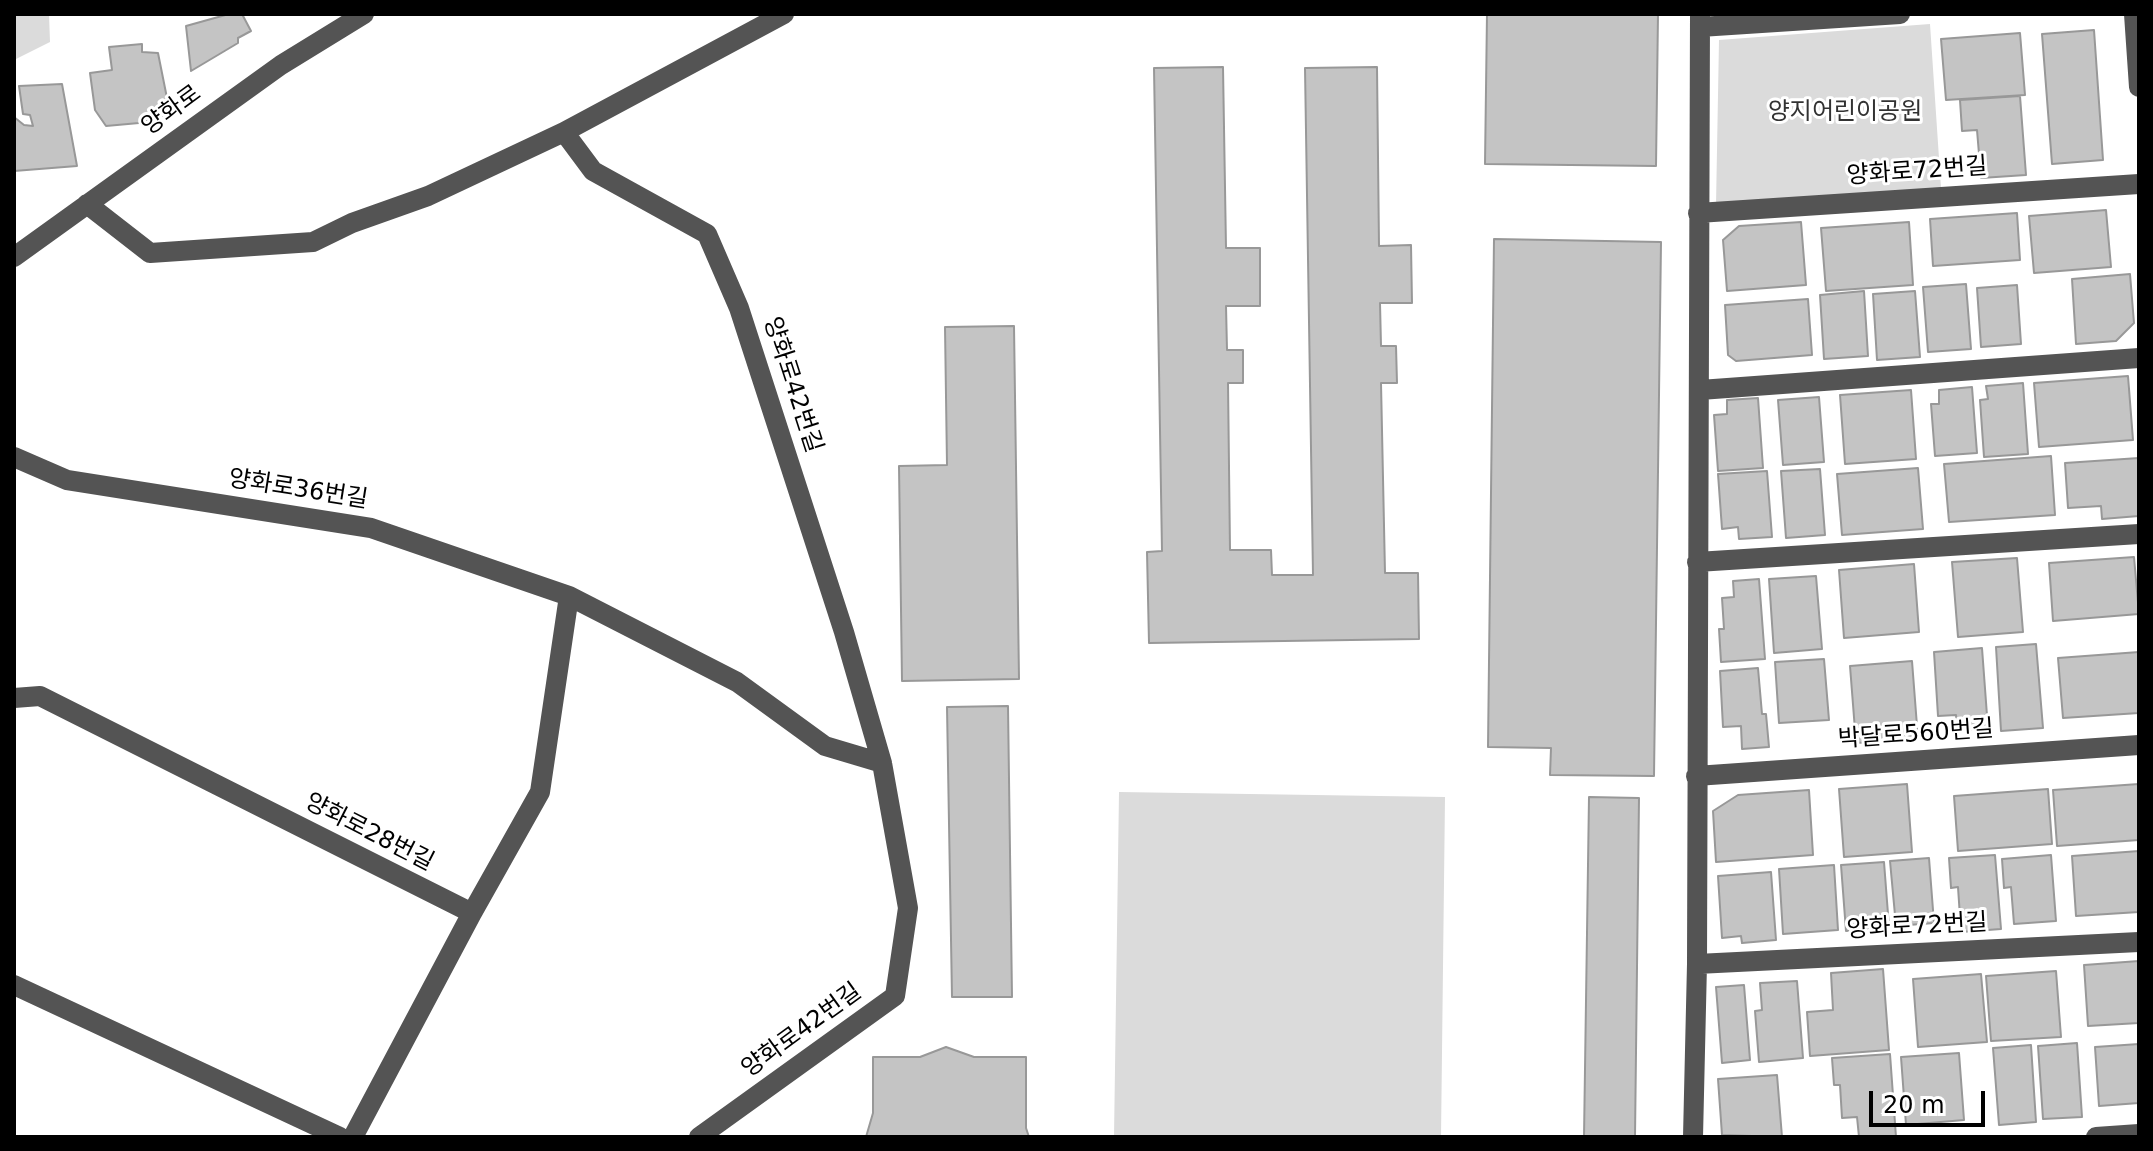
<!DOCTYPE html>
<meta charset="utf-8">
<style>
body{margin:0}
#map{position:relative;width:2153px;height:1151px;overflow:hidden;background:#fff;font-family:"DejaVu Sans",sans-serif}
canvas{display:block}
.frame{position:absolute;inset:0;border:16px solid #000;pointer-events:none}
.scale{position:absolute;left:1869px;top:1091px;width:116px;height:36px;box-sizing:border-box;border:4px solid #000;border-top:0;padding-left:10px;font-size:24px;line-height:28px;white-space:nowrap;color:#000;-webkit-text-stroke:6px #fff;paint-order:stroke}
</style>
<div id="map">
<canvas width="2153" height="1151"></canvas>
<div class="frame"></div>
<div class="scale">20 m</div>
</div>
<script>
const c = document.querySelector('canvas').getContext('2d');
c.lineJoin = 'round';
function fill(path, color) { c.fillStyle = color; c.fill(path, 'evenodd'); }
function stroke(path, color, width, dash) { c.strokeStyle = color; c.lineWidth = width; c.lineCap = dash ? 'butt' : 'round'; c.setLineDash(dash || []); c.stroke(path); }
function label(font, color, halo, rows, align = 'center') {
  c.font = font + ' "DejaVu Sans","Noto Sans KR",sans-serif'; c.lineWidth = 6; c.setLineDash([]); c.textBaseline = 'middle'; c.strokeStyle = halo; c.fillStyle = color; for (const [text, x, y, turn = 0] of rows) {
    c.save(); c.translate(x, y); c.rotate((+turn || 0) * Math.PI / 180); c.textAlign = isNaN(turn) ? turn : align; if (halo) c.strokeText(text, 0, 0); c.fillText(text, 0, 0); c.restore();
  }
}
fill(new Path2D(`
 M 14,14 L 49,14 L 50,42 L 14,60 Z
 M 1930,24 L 1941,188 L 1716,205 L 1719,40 Z
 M 1119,792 L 1445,797 L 1441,1137 L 1114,1137 Z`), '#dbdbdb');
const building = new Path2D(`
 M 229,14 L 242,14 L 251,31 L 238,38 L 238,43 L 191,71 L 186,26 Z
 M 1487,14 L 1658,14 L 1656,166 L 1485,164 Z
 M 2094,30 L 2103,160 L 2052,164 L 2042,34 Z
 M 2020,33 L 2025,95 L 1946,100 L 1941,39 Z
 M 142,44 L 142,52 L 158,53 L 170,113 L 139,123 L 106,126 L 95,110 L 90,73 L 112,70 L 109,47 Z
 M 1223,67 L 1226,248 L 1260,248 L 1260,306 L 1226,306 L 1227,350 L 1243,350 L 1243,383 L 1228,383 L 1230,550 L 1271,550 L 1272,575 L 1313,575 L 1305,68 L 1377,67 L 1379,246 L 1411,245 L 1412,303 L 1380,303 L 1381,346 L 1396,346 L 1397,383 L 1381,383 L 1385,573 L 1418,573 L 1419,639 L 1149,643 L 1147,552 L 1162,551 L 1154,68 Z
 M 62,84 L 77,166 L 14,171 L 14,117 L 24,125 L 33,126 L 30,115 L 23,114 L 19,86 Z
 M 2020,96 L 2026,175 L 1981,178 L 1977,130 L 1962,131 L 1960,100 Z
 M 2106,210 L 2111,267 L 2034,273 L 2029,216 Z
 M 2017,213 L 2020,260 L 1933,266 L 1930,219 Z
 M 1801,222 L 1806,285 L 1727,291 L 1723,240 L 1739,226 Z
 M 1909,222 L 1913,285 L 1826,291 L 1821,228 Z
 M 1494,239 L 1661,242 L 1654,776 L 1550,775 L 1551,748 L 1488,747 Z
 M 2130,274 L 2134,323 L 2116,341 L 2076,344 L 2072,279 Z
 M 1966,284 L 1971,349 L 1928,352 L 1923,287 Z
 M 2017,285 L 2021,344 L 1981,347 L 1977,288 Z
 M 1864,291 L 1868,356 L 1824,359 L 1820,295 Z
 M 1915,291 L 1920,357 L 1877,360 L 1873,294 Z
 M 1808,299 L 1812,355 L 1736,361 L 1728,355 L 1725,305 Z
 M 1014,326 L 1019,679 L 902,681 L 899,466 L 947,465 L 945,327 Z
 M 2128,376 L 2133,440 L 2039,447 L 2034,383 Z
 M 2023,383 L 2028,454 L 1984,457 L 1980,400 L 1988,399 L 1986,386 Z
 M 1972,387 L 1977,453 L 1935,456 L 1931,404 L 1939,404 L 1939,390 Z
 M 1911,390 L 1916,459 L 1845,464 L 1840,395 Z
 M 1819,397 L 1824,462 L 1783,465 L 1778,400 Z
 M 1758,398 L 1763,468 L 1718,471 L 1714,415 L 1727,414 L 1727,400 Z
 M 2051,456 L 2055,515 L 1949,522 L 1944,464 Z
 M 2139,458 L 2139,516 L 2102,519 L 2101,506 L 2068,508 L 2065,463 Z
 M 1918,468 L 1923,529 L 1842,535 L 1837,474 Z
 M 1820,469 L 1825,535 L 1786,538 L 1781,471 Z
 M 1767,471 L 1772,537 L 1739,539 L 1738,527 L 1722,529 L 1718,474 Z
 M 2134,557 L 2139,614 L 2053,621 L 2049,563 Z
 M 2017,558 L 2023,632 L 1958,637 L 1952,562 Z
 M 1914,564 L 1919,632 L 1844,638 L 1839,570 Z
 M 1816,576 L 1822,649 L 1774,653 L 1769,579 Z
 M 1759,579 L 1765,659 L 1721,662 L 1719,629 L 1724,629 L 1722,598 L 1734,597 L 1733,581 Z
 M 2036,644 L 2043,728 L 2001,731 L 1996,647 Z
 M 1982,648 L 1988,729 L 1957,731 L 1956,715 L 1938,716 L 1934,652 Z
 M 2139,652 L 2139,713 L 2063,718 L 2058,658 Z
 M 1824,659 L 1829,720 L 1779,723 L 1775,662 Z
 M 1912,661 L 1918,739 L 1856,743 L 1850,666 Z
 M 1758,668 L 1762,714 L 1766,714 L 1769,747 L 1742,749 L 1741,726 L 1723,727 L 1720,671 Z
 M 1008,706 L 1012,997 L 952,997 L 947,707 Z
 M 1907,784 L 1912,852 L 1844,857 L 1839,789 Z
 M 2139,784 L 2139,840 L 2057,846 L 2053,790 Z
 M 2048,789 L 2052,844 L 1958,851 L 1954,796 Z
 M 1809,790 L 1813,855 L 1716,862 L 1713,811 L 1738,795 Z
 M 1589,797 L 1639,798 L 1635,1137 L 1584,1137 Z
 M 2139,851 L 2139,912 L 2076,916 L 2072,856 Z
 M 1995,855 L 2001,929 L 1961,932 L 1958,887 L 1951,888 L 1949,858 Z
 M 2051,855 L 2056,921 L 2014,924 L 2011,887 L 2004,888 L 2002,859 Z
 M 1929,858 L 1934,923 L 1896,926 L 1890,861 Z
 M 1884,862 L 1889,927 L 1846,931 L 1841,865 Z
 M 1834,865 L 1838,930 L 1783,934 L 1779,869 Z
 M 1771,872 L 1776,940 L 1742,943 L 1741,936 L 1722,938 L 1718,876 Z
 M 2139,961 L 2139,1023 L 2088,1026 L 2084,965 Z
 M 1883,969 L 1889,1050 L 1810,1056 L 1807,1012 L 1833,1010 L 1831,973 Z
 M 2056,971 L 2061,1037 L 1991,1041 L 1986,976 Z
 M 1981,974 L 1987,1042 L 1918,1047 L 1913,979 Z
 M 1797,981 L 1803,1058 L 1759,1062 L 1755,1011 L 1762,1010 L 1760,983 Z
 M 1744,985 L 1750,1060 L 1722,1063 L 1716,987 Z
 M 2077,1043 L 2082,1117 L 2043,1119 L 2038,1046 Z
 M 2139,1044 L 2139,1103 L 2099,1106 L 2095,1047 Z
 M 2031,1045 L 2036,1122 L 1999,1125 L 1993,1048 Z
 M 946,1047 L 974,1057 L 1026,1057 L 1026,1128 L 1029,1137 L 866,1137 L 873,1113 L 873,1057 L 920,1057 Z
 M 1959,1053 L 1964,1120 L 1906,1125 L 1901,1057 Z
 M 1890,1054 L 1896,1137 L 1859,1137 L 1857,1117 L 1842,1118 L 1840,1085 L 1834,1085 L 1832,1058 Z
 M 1777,1075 L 1782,1137 L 1722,1135 L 1718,1079 Z`);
fill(building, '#c4c4c4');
stroke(building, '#989898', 2);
stroke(new Path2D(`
 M 2134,14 L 2139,87
 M 1700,27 L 1900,14
 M 564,132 L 784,14
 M 87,204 L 150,253 L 313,242 L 352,223 L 428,196 L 564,132 L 593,171 L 707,234 L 739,308 L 844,632 L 882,763 L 908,908 L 895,996 L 699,1137
 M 1698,213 L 2139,184
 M 14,257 L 281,65 L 364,14
 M 1700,390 L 2139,358
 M 14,457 L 67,480 L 371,528 L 569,596 L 737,682 L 825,746 L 882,763
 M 1697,562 L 2139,534
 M 14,698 L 40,696 L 472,913 L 353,1137
 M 1696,776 L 2139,745
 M 472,913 L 540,792 L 569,596
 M 1697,964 L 2139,942
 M 14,985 L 340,1137
 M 1693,1137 L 1697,964 L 1700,14
 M 2096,1137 L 2139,1134`), '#545454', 20);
label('24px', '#000', '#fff', [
 ["양화로",172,111,-36],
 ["양화로72번길",1917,172,-4],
 ["양화로42번길",792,385,72],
 ["양화로36번길",298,490,9],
 ["박달로560번길",1916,735,-4],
 ["양화로28번길",369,833,27],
 ["양화로72번길",1917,927,-3],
 ["양화로42번길",802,1031,-36]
]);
label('24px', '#323232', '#fff', [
 ["양지어린이공원",1845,113]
]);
</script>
